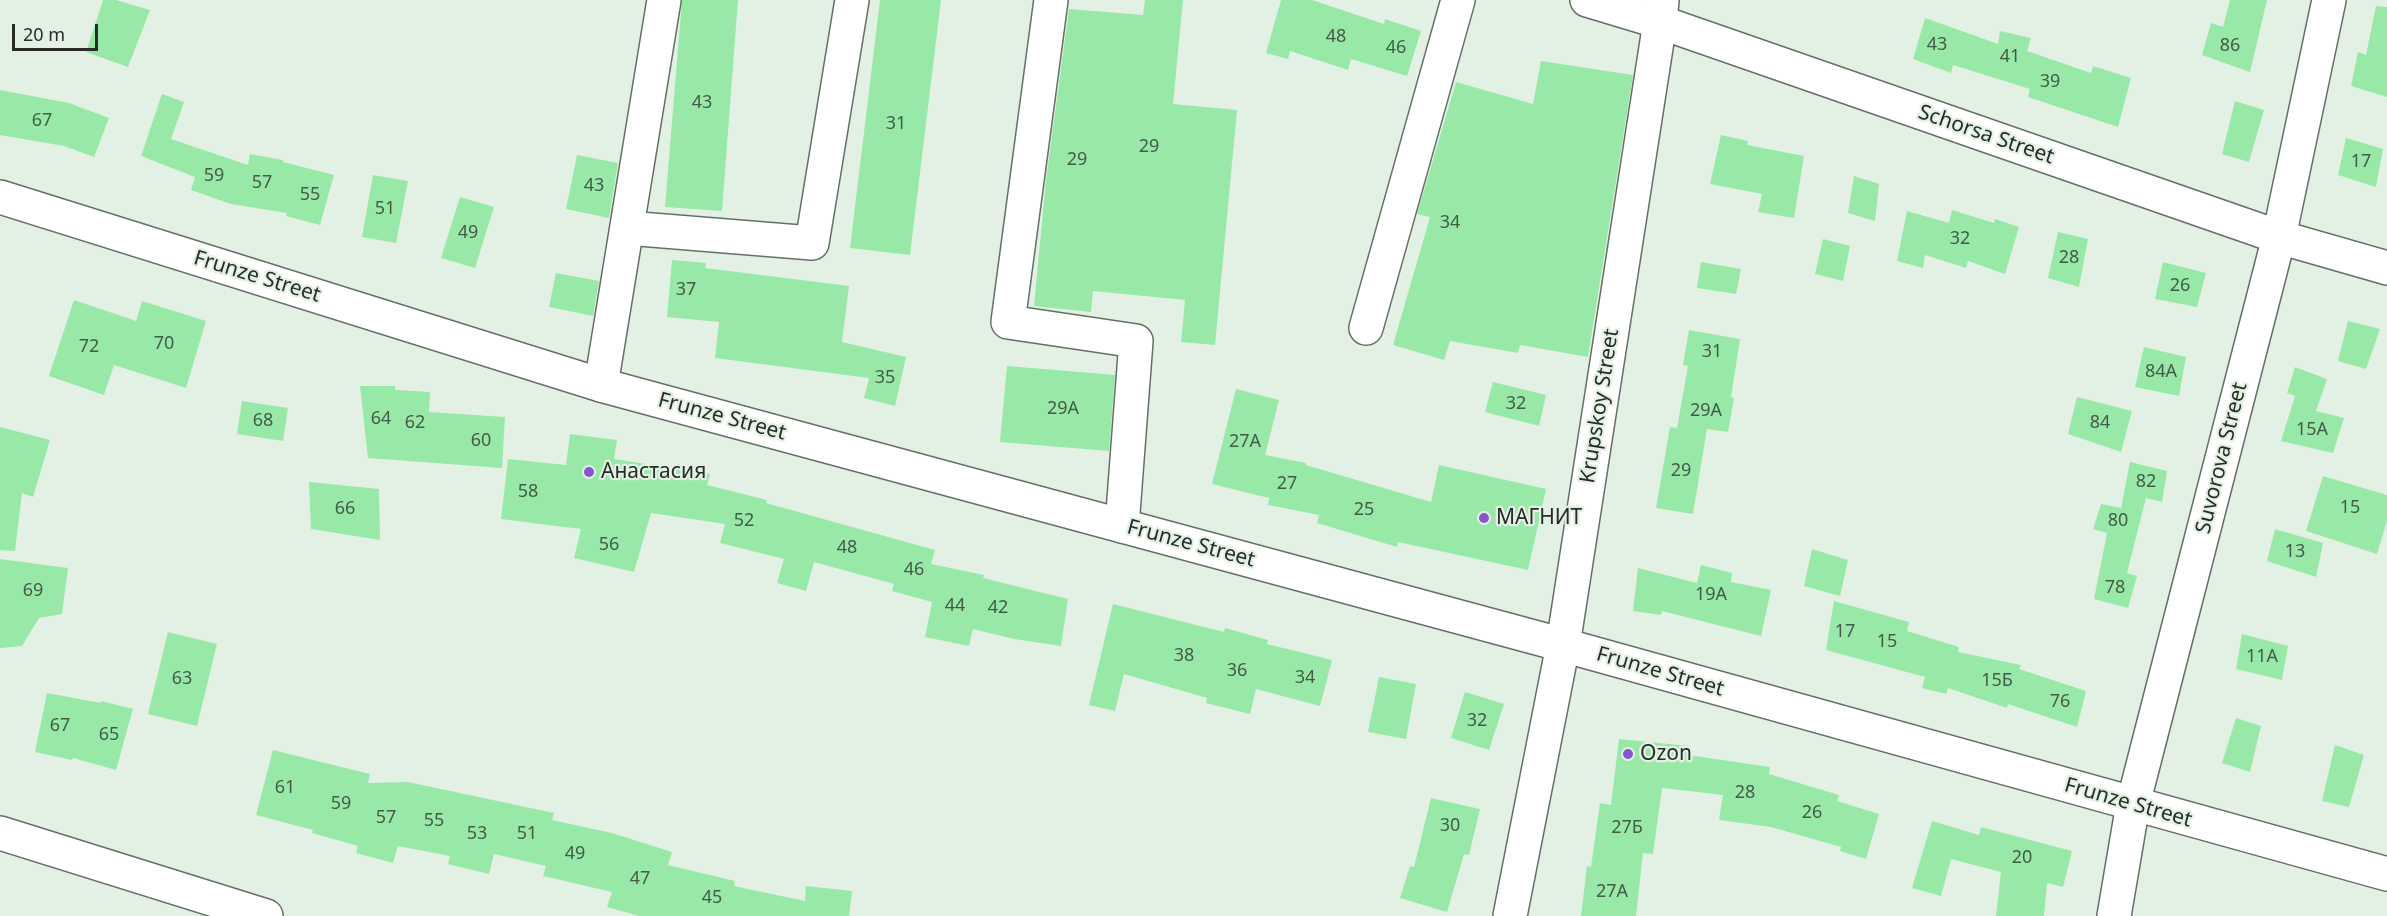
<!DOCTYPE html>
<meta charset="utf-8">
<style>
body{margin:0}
#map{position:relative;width:2387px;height:916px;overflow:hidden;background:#e3f1e5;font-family:"Noto Sans",sans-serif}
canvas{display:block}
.scale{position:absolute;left:12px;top:24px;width:86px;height:27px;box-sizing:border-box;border:3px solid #272c28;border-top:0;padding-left:8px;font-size:18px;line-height:21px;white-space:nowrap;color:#272c28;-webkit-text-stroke:4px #e3f1e5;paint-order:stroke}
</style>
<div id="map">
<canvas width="2387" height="916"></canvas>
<div class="scale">20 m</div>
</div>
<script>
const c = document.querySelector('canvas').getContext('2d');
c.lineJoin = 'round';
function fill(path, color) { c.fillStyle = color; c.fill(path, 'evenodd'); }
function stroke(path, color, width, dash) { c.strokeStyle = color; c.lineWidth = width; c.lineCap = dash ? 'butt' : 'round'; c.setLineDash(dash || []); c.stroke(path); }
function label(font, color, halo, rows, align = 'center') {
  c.font = font + ' "Noto Sans",sans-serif'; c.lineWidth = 4.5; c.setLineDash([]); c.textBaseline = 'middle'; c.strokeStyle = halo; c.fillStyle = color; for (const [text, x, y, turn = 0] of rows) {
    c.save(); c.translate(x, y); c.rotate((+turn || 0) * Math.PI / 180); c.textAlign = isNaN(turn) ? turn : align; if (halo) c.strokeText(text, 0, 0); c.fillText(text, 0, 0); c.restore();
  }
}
fill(new Path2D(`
 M 103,0 L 116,0 L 150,10 L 128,67 L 86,52 Z
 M 682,0 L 738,0 L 722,211 L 665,207 Z
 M 880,0 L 941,0 L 910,255 L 850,248 Z
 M 1145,0 L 1183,0 L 1173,104 L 1237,110 L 1215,345 L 1181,342 L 1185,300 L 1093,291 L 1091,312 L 1034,306 L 1046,180 L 1069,9 L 1143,15 Z
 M 1281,0 L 1312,0 L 1384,24 L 1385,19 L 1421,31 L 1407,76 L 1351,59 L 1348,70 L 1290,51 L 1288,59 L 1266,53 Z
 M 2230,0 L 2267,0 L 2250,72 L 2202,55 L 2211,23 L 2223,27 Z
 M 2376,6 L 2387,7 L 2387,97 L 2351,86 L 2358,52 L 2366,55 Z
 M 1925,18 L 1998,44 L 2000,31 L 2031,38 L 2027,51 L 2091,73 L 2093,66 L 2131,78 L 2118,127 L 2028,97 L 2030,89 L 1953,65 L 1951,73 L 1913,59 Z
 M 1541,61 L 1633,75 L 1588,357 L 1520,345 L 1518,353 L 1450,341 L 1444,360 L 1393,345 L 1430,217 L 1417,214 L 1456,82 L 1533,104 Z
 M 0,90 L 69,103 L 109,118 L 94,157 L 64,146 L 0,135 Z
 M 162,94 L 184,102 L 171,139 L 248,165 L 250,154 L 283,160 L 283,162 L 334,175 L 320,225 L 286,216 L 287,213 L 231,204 L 191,190 L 195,177 L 141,156 Z
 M 2235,101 L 2264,110 L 2249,162 L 2222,154 Z
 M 1721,135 L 1748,141 L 1747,145 L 1804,156 L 1794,218 L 1758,212 L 1762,194 L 1710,184 Z
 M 2346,138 L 2383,149 L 2376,187 L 2338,175 Z
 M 577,155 L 618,163 L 609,218 L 566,209 Z
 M 373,175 L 408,181 L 396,243 L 362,237 Z
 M 1854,176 L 1879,184 L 1875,221 L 1848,213 Z
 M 460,197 L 494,207 L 475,268 L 441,258 Z
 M 1952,210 L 1994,223 L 1995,219 L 2019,227 L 2005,274 L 1968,261 L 1966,268 L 1925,255 L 1923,268 L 1897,261 L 1907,211 L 1949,223 Z
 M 2058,232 L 2088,239 L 2079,287 L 2048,278 Z
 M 1823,239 L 1850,246 L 1843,281 L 1815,274 Z
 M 672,260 L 706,263 L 705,268 L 849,286 L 842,342 L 906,357 L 895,406 L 864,398 L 869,378 L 715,358 L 719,322 L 667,317 Z
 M 1701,262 L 1741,269 L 1736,294 L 1697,288 Z
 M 2163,262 L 2206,273 L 2197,307 L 2155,299 Z
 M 556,273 L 599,281 L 593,316 L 549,307 Z
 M 74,300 L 136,321 L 142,301 L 206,321 L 186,388 L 114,365 L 104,395 L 49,376 Z
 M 2348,321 L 2380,329 L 2366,369 L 2338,361 Z
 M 1689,330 L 1740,339 L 1731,397 L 1734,398 L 1728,432 L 1707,429 L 1693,514 L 1656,508 L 1670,427 L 1677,428 L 1688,366 L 1683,365 Z
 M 2144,347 L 2186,357 L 2179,396 L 2135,387 Z
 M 1007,366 L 1115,375 L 1109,451 L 1000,442 Z
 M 2295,367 L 2327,379 L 2316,411 L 2344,418 L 2333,453 L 2281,441 L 2295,396 L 2287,393 Z
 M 1493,382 L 1546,395 L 1539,426 L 1485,412 Z
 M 360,386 L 395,386 L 395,390 L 430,392 L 429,412 L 505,417 L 502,468 L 368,458 Z
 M 1236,389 L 1279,400 L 1265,455 L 1306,463 L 1306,465 L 1431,502 L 1439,465 L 1546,489 L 1528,570 L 1398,542 L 1397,547 L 1317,523 L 1319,515 L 1268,505 L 1269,498 L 1212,484 Z
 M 2077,397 L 2132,411 L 2121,452 L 2068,434 Z
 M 242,401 L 288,408 L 283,441 L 237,434 Z
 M 0,427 L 50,440 L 33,497 L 22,493 L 15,551 L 0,550 Z
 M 570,434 L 617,440 L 614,459 L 710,474 L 707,485 L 767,500 L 766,503 L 935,550 L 931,564 L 984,575 L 983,578 L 1068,599 L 1061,646 L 1014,639 L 973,629 L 969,646 L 925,637 L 932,602 L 892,591 L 894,584 L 814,562 L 806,591 L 777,583 L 784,559 L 720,543 L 725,524 L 651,513 L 634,572 L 574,558 L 581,529 L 501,519 L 508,459 L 566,465 Z
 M 2130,462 L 2167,471 L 2162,502 L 2146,498 L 2127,573 L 2137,576 L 2128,608 L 2094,599 L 2107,533 L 2093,529 L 2101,504 L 2121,508 Z
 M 2323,476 L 2387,495 L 2387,521 L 2377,554 L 2306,531 Z
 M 309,482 L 379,489 L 380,540 L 311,529 Z
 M 2275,529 L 2323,543 L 2316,577 L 2267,561 Z
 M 1812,549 L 1848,560 L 1840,596 L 1804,586 Z
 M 0,559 L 68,568 L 62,614 L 39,618 L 22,646 L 0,648 Z
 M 1701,565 L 1732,573 L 1731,582 L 1771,590 L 1761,636 L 1662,611 L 1661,615 L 1633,611 L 1638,568 L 1697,583 Z
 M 1834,601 L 1909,622 L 1907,631 L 1959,647 L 1958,652 L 2021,665 L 2019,669 L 2086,691 L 2077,727 L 2008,704 L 2007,708 L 1948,688 L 1946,694 L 1922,688 L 1925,677 L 1826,650 Z
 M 1113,604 L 1224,632 L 1225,628 L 1268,640 L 1267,644 L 1332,660 L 1320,706 L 1256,689 L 1250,714 L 1206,703 L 1207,698 L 1124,674 L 1115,711 L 1089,705 Z
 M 168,632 L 217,644 L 197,726 L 148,714 Z
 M 2242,634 L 2288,646 L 2282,680 L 2236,669 Z
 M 1379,677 L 1416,684 L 1406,739 L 1368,732 Z
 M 1465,692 L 1504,704 L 1489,750 L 1451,738 Z
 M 47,693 L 101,703 L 101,701 L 133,709 L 116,770 L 73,758 L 72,760 L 35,752 Z
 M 2236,718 L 2261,726 L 2250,772 L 2222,763 Z
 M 1619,739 L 1689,746 L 1688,755 L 1770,767 L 1769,774 L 1839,795 L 1837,801 L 1879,814 L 1866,859 L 1840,851 L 1841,847 L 1771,827 L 1719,820 L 1723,795 L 1662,788 L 1653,854 L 1643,853 L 1636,916 L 1581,916 L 1587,866 L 1591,867 L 1600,803 L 1611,805 Z
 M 2335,745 L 2364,755 L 2349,807 L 2322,801 Z
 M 273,750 L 370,774 L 368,783 L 408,782 L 554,813 L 552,820 L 612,833 L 672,852 L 668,865 L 735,881 L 734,886 L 805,901 L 806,886 L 852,891 L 849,916 L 639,916 L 607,907 L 612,892 L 543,876 L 546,866 L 494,854 L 489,874 L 448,864 L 450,856 L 398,846 L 393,863 L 356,853 L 358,846 L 312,833 L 313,830 L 256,815 Z
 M 1431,798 L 1480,809 L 1469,855 L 1464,854 L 1447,912 L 1400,898 L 1410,866 L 1414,867 Z
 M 1932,821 L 1979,835 L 1981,827 L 2072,851 L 2063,887 L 2047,883 L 2044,916 L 1996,916 L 2001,872 L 1951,859 L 1941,896 L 1912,888 Z`), '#98e9a8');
const minor = new Path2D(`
 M 1051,0 L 1008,322 L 1136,341 L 1122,526
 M 1587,0 L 1660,22 L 2279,237 L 2387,268
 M 627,228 L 812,243 L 852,0
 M 1366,328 L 1458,0
 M 601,385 L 664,0
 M 0,833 L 266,916
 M 1510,916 L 1563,645 L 1660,22 L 1662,0
 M 2114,916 L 2133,804 L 2279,237 L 2329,0`);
const major = new Path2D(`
 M 0,197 L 601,385 L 1563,645 L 2387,874`);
stroke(minor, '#647066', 36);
stroke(major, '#647066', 36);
stroke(minor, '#fff', 33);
stroke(major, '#fff', 33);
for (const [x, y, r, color] of [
 [589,472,6,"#8756cf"],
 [1484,518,6,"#8756cf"],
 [1628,754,6,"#8756cf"]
]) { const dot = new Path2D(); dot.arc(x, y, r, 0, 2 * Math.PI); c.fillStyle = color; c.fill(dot); stroke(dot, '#e3f1e5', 2); }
label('18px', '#435b48', null, [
 ["48",1336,37],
 ["43",1937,45],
 ["86",2230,46],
 ["46",1396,48],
 ["41",2010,57],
 ["39",2050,82],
 ["43",702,103],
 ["67",42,121],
 ["31",896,124],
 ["29",1149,147],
 ["29",1077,160],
 ["17",2361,162],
 ["59",214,176],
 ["57",262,183],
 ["43",594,186],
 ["55",310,195],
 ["51",385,209],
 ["34",1450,223],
 ["49",468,233],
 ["32",1960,239],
 ["28",2069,258],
 ["26",2180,286],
 ["37",686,290],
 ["70",164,344],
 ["72",89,347],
 ["31",1712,352],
 ["84А",2161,372],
 ["35",885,378],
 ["32",1516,404],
 ["29А",1063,409],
 ["29А",1706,411],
 ["64",381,419],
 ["68",263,421],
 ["62",415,423],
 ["84",2100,423],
 ["15А",2312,430],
 ["60",481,441],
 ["27А",1245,442],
 ["29",1681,471],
 ["82",2146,482],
 ["27",1287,484],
 ["58",528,492],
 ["15",2350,508],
 ["66",345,509],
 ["25",1364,510],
 ["52",744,521],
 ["80",2118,521],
 ["56",609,545],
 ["48",847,548],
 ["13",2295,552],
 ["46",914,570],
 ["78",2115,588],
 ["69",33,591],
 ["19А",1711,595],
 ["44",955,606],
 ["42",998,608],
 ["17",1845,632],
 ["15",1887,642],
 ["38",1184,656],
 ["11А",2262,657],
 ["36",1237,671],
 ["34",1305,678],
 ["63",182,679],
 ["15Б",1997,681],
 ["76",2060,702],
 ["32",1477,721],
 ["67",60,726],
 ["65",109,735],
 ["61",285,788],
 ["28",1745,793],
 ["59",341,804],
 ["26",1812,813],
 ["57",386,818],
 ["55",434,821],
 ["30",1450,826],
 ["27Б",1627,828],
 ["53",477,834],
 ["51",527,834],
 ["49",575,854],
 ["20",2022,858],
 ["47",640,879],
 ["27А",1612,892],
 ["45",712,898]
]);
label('21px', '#272c28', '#e3f1e5', [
 ["Schorsa Street",1986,135,19],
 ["Frunze Street",257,277,17],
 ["Krupskoy Street",1600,406,-81],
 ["Frunze Street",722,417,15],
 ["Suvorova Street",2222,458,-76],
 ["Frunze Street",1191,544,15],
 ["Frunze Street",1660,672,16],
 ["Frunze Street",2128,803,16]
]);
label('21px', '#272c28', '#e3f1e5', [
 ["Анастасия",601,472],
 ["МАГНИТ",1496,518],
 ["Ozon",1640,754]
], 'left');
</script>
